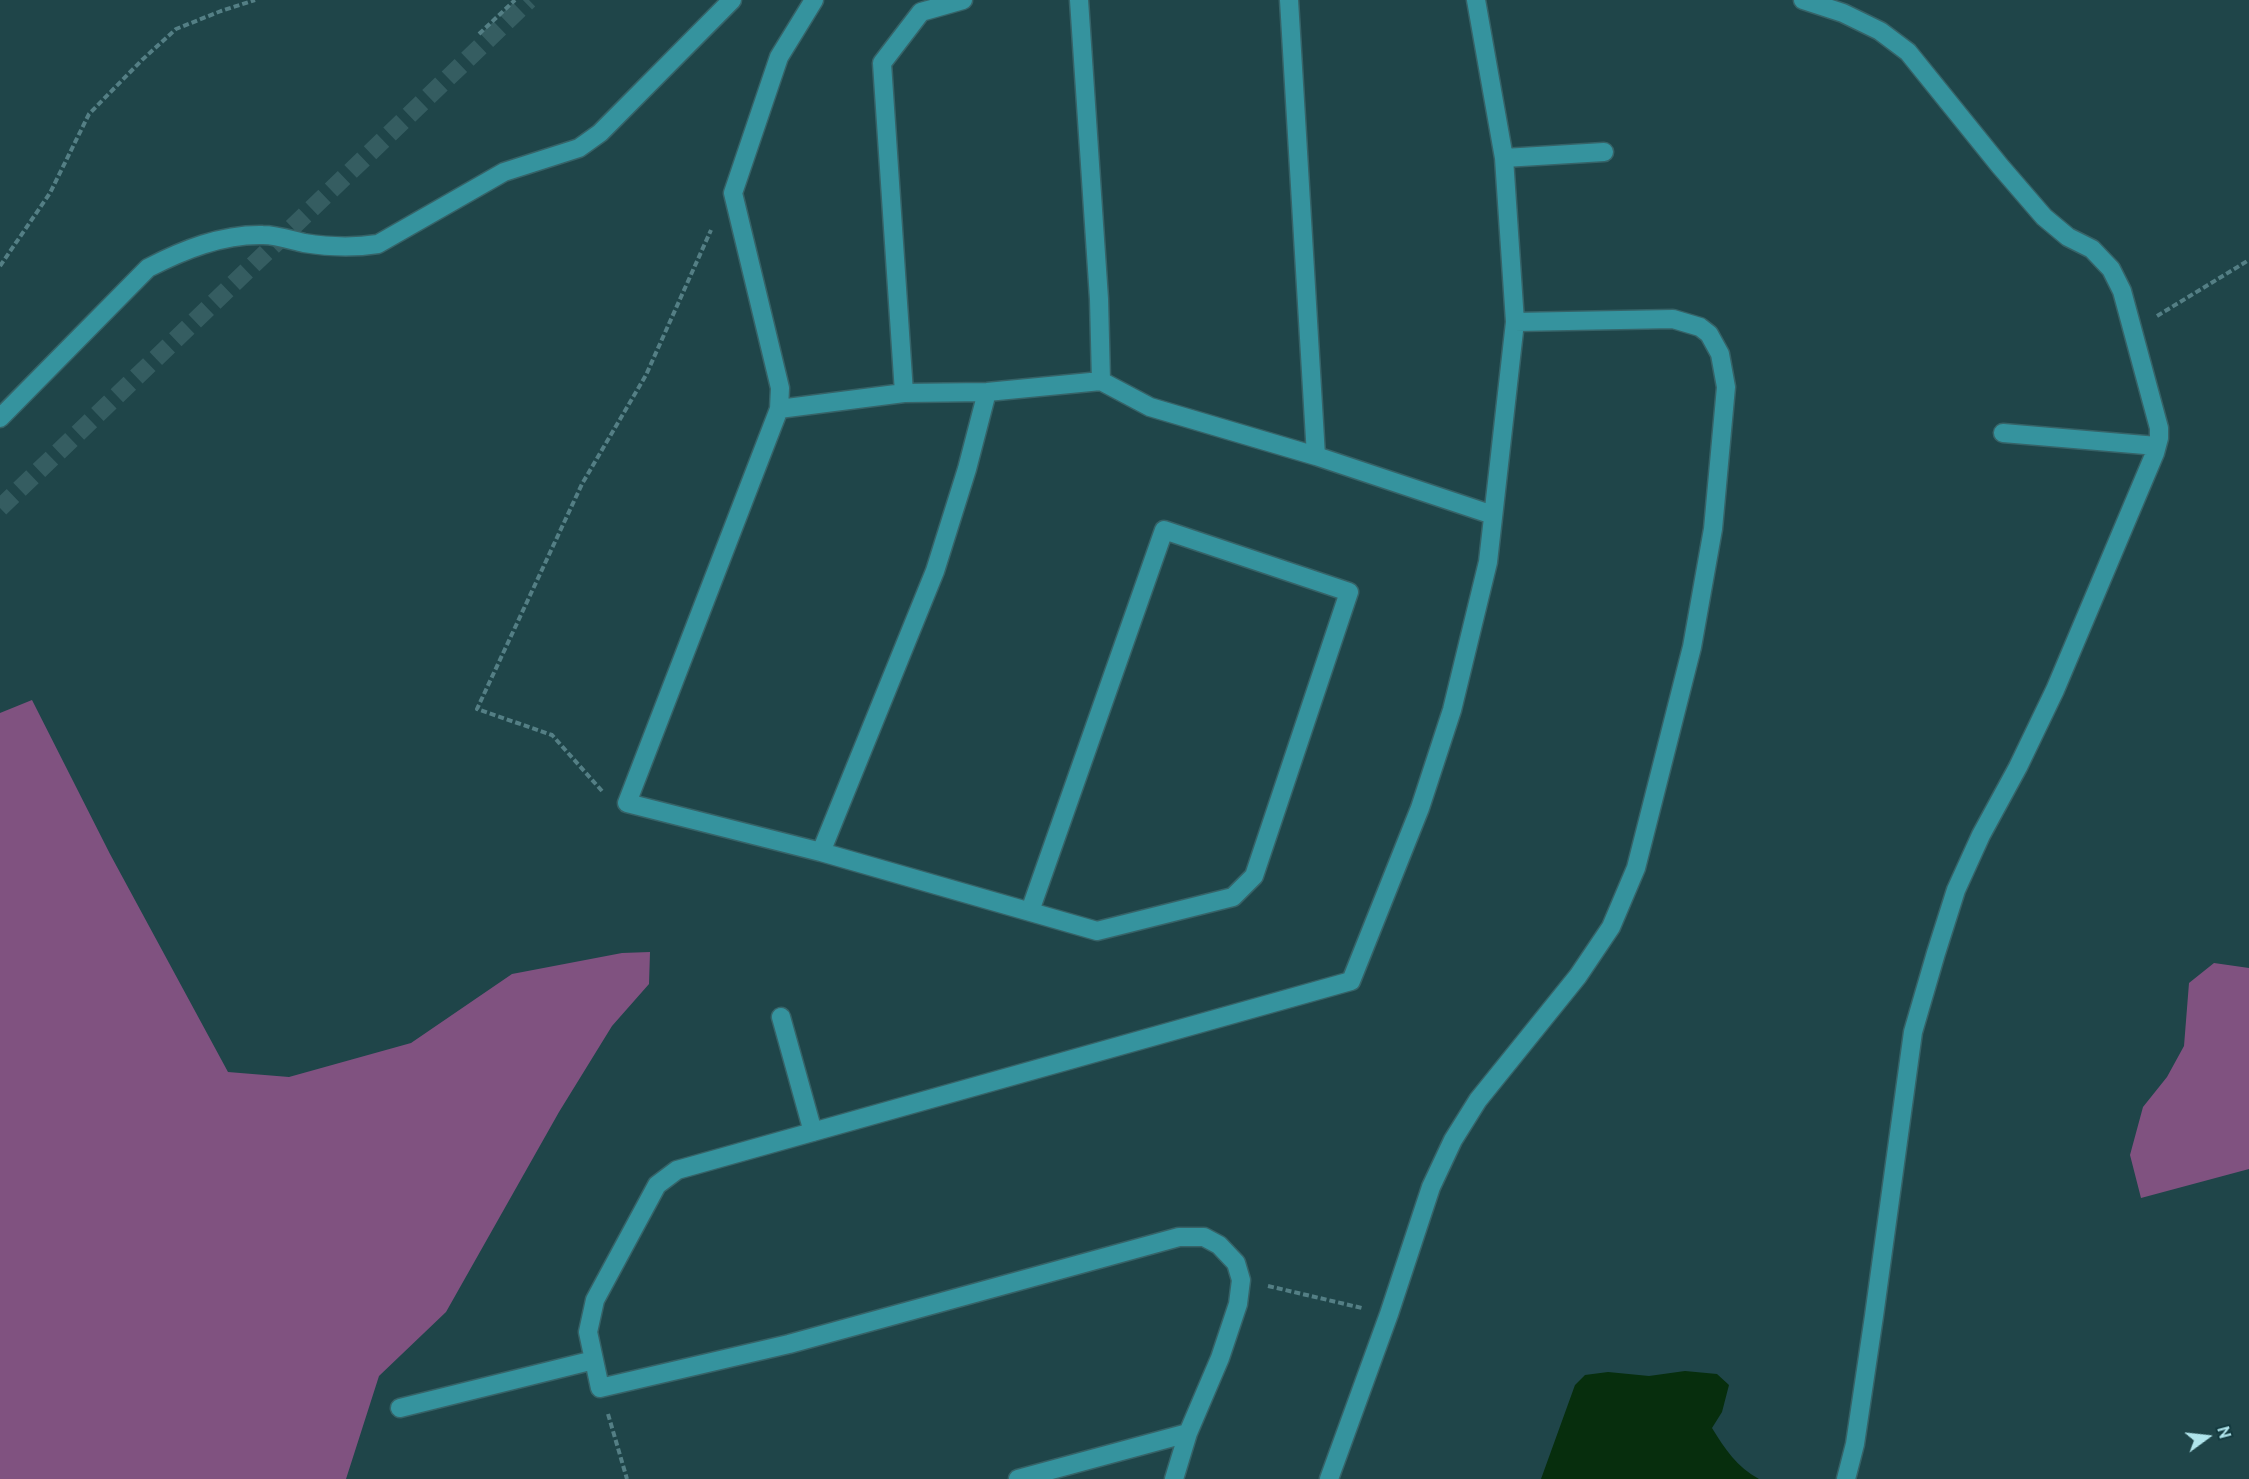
<!DOCTYPE html>
<style>
body{margin:0}
#map{position:relative;width:2249px;height:1479px;overflow:hidden;background:#1f4549;font-family:Ubuntu,sans-serif}
canvas{display:block}
.north{position:absolute;left:2177px;top:1407px;width:60px;height:60px;-webkit-text-stroke:4px #133a3f;paint-order:stroke;rotate:75deg;font-size:16px;font-weight:700;line-height:24px;text-align:center;color:#b0e5ec}
.north::after{content:'';display:block;margin:auto;width:21px;height:27px;background:#b0e5ec;clip-path:polygon(50% 0,100% 100%,50% 72%,0 100%)}
</style>
<div id="map">
<canvas width="2249" height="1479"></canvas>
<div class="north">N</div>
</div>
<script>
const c = document.querySelector('canvas').getContext('2d');
c.lineJoin = 'round';
function fill(path, color) { c.fillStyle = color; c.fill(path, 'evenodd'); }
function stroke(path, color, width, dash) { c.strokeStyle = color; c.lineWidth = width; c.lineCap = dash ? 'butt' : 'round'; c.setLineDash(dash || []); c.stroke(path); }
fill(new Path2D(`
 M 32,700 L 110,854 L 228,1072 L 289,1077 L 411,1043 L 512,974 L 622,953 L 650,952 L 649,984 L 612,1026 L 559,1112 L 446,1312 L 379,1376 L 346,1479 L 0,1479 L 0,713 Z
 M 2214,963 L 2249,968 L 2249,1169 L 2141,1198 L 2130,1155 L 2143,1107 L 2167,1077 L 2184,1046 L 2189,983 Z`), '#805280');
fill(new Path2D(`
 M 1685,1371 L 1717,1374 L 1729,1385 L 1722,1412 L 1712,1428 C 1725,1449 1737,1467 1759,1479 L 1541,1479 L 1575,1385 L 1585,1375 L 1608,1372 L 1649,1376 Z`), '#072e0d');
stroke(new Path2D(`
 M 0,508 L 529,0`), '#355d61', 18, [18, 9]);
const minor = new Path2D(`
 M 1079,0 L 1099,299 L 1101,381 L 1150,407 L 1316,456 L 1493,515
 M 1289,0 L 1316,456
 M 1803,0 L 1843,13 L 1880,31 L 1908,52 L 2000,166 L 2044,217 L 2068,237 L 2092,249 L 2111,269 L 2122,291 L 2159,428 L 2159,438 L 2155,453 L 2055,690 L 2018,767 L 1981,835 L 1956,890 L 1936,953 L 1913,1032 L 1874,1316 L 1855,1444 L 1846,1479
 M 1504,158 L 1604,152
 M 904,393 L 882,63 L 921,12 L 963,0
 M 779,409 L 780,388 L 733,193 L 779,57 L 814,0
 M 0,418 L 148,268 C 183,250 222,234 263,235 C 276,235 291,240 304,243 C 329,247 352,248 378,244 L 504,172 L 579,148 L 600,133 L 732,0
 M 2003,433 L 2157,446
 M 821,852 L 935,571 L 967,469 L 987,392
 M 1030,911 L 1164,530 L 1349,592 L 1254,876 L 1233,897 L 1097,931 L 821,852 L 627,803 L 779,409 L 904,393 L 987,392 L 1101,381
 M 781,1017 L 813,1132
 M 400,1408 L 594,1360
 M 1018,1479 L 1188,1433 L 1220,1358 L 1238,1304 L 1241,1280 L 1236,1263 L 1219,1245 L 1204,1237 L 1179,1237 L 789,1344 L 600,1388 L 588,1332 L 595,1300 L 657,1185 L 677,1170 L 1351,981 L 1420,808 L 1452,710 L 1488,562 L 1515,322 L 1504,158 L 1476,0
 M 1174,1479 L 1188,1433
 M 1329,1479 L 1389,1314 L 1431,1187 L 1453,1140 L 1478,1100 L 1578,976 L 1611,927 L 1636,868 L 1692,647 L 1713,529 L 1726,387 L 1720,354 L 1709,334 L 1700,327 L 1673,319 L 1515,322`);
stroke(minor, '#366368', 21);
stroke(new Path2D(`
 M 479,34 L 515,0
 M 0,266 L 50,193 L 89,114 L 142,60 L 176,29 L 221,11 L 255,0
 M 2157,316 L 2249,260
 M 602,791 L 552,735 L 477,709 L 582,484 L 646,375 L 711,230
 M 1268,1286 L 1362,1308
 M 608,1414 L 627,1479`), '#547f85', 4, [6, 3]);
stroke(minor, '#35939e', 18);
</script>
